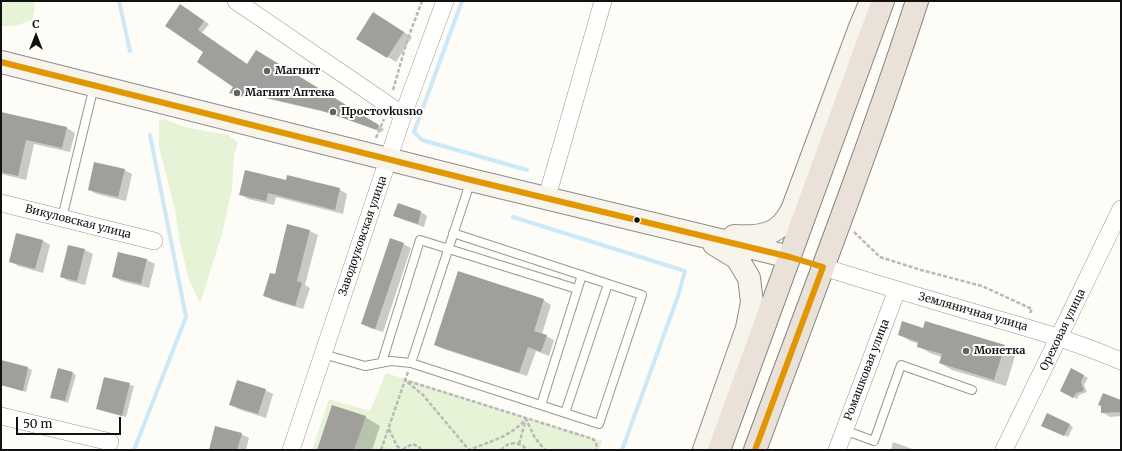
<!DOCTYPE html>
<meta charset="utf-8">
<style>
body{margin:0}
#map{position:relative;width:1122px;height:451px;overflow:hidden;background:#fdfcf7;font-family:Merriweather,serif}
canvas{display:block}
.frame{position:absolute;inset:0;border:2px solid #111;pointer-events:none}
.north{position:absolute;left:16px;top:16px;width:40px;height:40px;-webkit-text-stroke:3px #fff;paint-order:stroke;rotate:0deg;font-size:11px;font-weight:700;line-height:16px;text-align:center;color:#111}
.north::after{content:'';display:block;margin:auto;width:14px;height:18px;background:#111;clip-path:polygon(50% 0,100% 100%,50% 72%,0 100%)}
.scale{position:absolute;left:16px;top:417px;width:105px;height:18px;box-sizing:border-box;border:2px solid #111;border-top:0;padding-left:5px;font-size:12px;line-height:14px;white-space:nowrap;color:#111;-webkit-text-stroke:3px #fff;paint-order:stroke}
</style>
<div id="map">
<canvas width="1122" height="451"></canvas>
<div class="frame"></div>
<div class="north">С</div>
<div class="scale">50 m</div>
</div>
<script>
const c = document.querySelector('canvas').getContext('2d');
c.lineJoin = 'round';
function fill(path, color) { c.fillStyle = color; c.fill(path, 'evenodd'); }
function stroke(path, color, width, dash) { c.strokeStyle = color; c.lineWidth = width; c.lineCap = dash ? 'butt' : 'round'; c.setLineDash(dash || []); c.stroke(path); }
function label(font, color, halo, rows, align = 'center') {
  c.font = font + ' Merriweather,serif'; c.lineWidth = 4; c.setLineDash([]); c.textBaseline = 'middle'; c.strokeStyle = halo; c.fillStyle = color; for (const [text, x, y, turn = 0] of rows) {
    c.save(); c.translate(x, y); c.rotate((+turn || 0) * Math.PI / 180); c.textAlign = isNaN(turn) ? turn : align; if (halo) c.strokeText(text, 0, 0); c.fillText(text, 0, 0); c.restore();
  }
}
fill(new Path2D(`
 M 1,1 L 34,1 L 35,8 L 32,20 L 15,26 L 1,26 Z
 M 164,119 L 184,127 L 228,135 L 238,143 L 234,155 L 232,189 L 222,234 L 200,303 L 189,280 L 179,238 L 175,210 L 159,147 L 159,120 Z
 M 386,373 L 602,441 L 599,450 L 312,450 L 329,399 L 370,411 Z`), '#e7f3d7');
fill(new Path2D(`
 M 186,8 L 209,24 L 202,33 L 248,65 L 256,51 L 384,129 L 382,132 L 329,113 L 251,95 L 249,98 L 235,95 L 230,92 L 234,86 L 204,52 Z
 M 381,18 L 412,37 L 396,62 L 358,39 Z
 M 1,113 L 67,128 L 75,133 L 70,152 L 34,144 L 26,180 L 1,174 Z
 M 124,170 L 132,174 L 126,201 L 97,194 L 89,190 Z
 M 287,181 L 339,189 L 347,194 L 343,214 L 276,197 L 274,205 L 248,199 L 240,194 Z
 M 398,204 L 421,212 L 427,216 L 424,227 L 401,219 L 395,215 Z
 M 310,231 L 318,235 L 305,285 L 310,288 L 303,309 L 272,300 L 265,295 L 276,276 Z
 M 42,240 L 50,245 L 43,273 L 18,266 L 10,261 Z
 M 403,244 L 411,248 L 383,332 L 370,328 L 363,324 Z
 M 85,250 L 93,254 L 85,285 L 69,281 L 61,277 Z
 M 147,260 L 155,264 L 149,288 L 121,281 L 113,276 Z
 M 543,300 L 551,305 L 542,334 L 554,340 L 549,356 L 536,351 L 527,376 L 443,349 L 435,345 Z
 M 899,334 L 1004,346 L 1016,353 L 1006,386 L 952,370 L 940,363 L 942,357 L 930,353 L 918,346 L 919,344 L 910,341 Z
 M 3,362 L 28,368 L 32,370 L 26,392 L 1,385 L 1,370 Z
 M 1071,369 L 1088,378 L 1084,385 L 1087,392 L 1079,395 L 1077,399 L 1064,393 Z
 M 73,373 L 76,375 L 68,403 L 51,397 Z
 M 105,378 L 134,386 L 126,417 L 97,408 Z
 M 265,390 L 273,394 L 266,418 L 238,409 L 230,404 Z
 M 1118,400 L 1121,400 L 1121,416 L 1110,417 L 1102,412 Z
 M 365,417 L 380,426 L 372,450 L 318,450 Z
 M 1070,425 L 1073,427 L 1068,437 L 1046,427 Z
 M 241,434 L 249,438 L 246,450 L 212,450 Z
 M 893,442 L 915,450 L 891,450 Z`), '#0003');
stroke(new Path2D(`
 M 119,1 L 130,51
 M 462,1 L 414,132 L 422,140 L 527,170
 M 513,217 L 685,271 L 678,296 L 622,450
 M 134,450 L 186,317 L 150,135`), '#cde8f7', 4);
fill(new Path2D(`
 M 180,4 L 204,21 L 198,30 L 247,64 L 256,50 L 379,125 L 377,130 L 323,111 L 246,93 L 244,96 L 229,93 L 233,87 L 197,62 L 203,52 L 165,26 Z
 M 373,12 L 404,32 L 387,58 L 356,39 Z
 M 1,112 L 67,127 L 62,148 L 26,140 L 18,176 L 1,172 Z
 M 94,162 L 125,169 L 118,197 L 88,190 Z
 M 245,170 L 286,180 L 287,175 L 340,188 L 335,210 L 268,193 L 266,201 L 239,195 Z
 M 398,203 L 421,211 L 418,224 L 393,216 Z
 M 287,224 L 310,230 L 297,281 L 302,283 L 295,306 L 263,296 L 270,273 L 275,274 Z
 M 16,233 L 43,240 L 35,269 L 9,262 Z
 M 390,238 L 404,243 L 375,329 L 361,324 Z
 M 68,245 L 85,249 L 77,281 L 60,277 Z
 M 118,252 L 147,259 L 141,284 L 112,277 Z
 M 458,271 L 544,299 L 534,331 L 547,335 L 541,352 L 528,347 L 519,373 L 434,345 Z
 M 902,321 L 923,328 L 925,321 L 1005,345 L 994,380 L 939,363 L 942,354 L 917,347 L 918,342 L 898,335 Z
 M 1,360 L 28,367 L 23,391 L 1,385 Z
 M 58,368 L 73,372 L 65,401 L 50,398 Z
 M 1071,368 L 1084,375 L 1081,382 L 1084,391 L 1076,393 L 1073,398 L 1060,391 Z
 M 104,377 L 130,383 L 122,416 L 96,409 Z
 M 237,380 L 266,389 L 258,414 L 229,405 Z
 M 1103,393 L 1121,400 L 1121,412 L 1101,413 L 1101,406 L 1098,405 Z
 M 332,405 L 366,416 L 354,450 L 317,450 Z
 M 1047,413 L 1070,424 L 1064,436 L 1041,426 Z
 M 215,426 L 242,433 L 237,450 L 209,450 Z`), '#a19f9c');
const lane = new Path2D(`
 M 62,218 L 94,86
 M 453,233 L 642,295 L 599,424 L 411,363 L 471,180
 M 323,354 L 365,366 L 391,361 L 411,363
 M 382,362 L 420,240 L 577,289
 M 541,405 L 582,275
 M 565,413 L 608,284
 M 844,430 L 874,441 L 901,365 L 972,390`);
const street = new Path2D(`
 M 236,1 L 403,115
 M 547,197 L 603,1
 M 1,203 L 154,241
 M 823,267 C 870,282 918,296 965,310 C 1018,325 1070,339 1121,361
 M 1,416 L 110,442
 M 291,450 L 403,115 L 445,1
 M 837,450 L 897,290
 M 1004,450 L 1121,209`);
const secondary = new Path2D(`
 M 1,62 L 471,180 L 790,257
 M 734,236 C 749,237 770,237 781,225 C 786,221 789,215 792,210 L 860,27 L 871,1
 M 704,450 L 747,328 L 752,302 L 749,278 L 737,258 L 714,244`);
const highway = new Path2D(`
 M 719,450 L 883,1
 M 755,450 C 810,301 868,152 917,1`);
stroke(lane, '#979795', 10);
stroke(street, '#979795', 18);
stroke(secondary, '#8e8d8b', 24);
stroke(highway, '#858482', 24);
stroke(new Path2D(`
 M 393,90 L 407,41 L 422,1
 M 376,138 L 384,119
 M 854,232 L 880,257 L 921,270 L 982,286 L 1032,309 L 1030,313
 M 408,372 L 405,380 L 423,395 L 469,450 C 491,441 510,437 526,419 L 535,438 L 545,450
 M 389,429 L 397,446 L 402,450
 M 519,444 L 526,419
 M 381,450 L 405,380 L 593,439 C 597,443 597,445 596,450
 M 403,450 L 406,447 L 413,444 L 419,447 L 422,450
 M 501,450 C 508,441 520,441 527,450`), '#b9b9b8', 2.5, [4, 2]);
stroke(lane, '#fffffe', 8);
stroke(street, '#fffffe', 17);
stroke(secondary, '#f6f4eb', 22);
stroke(highway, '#eae1d8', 22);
stroke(new Path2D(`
 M 1,62 L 471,180 L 790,257 L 823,267 L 755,450`), '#e09702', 6);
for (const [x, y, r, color] of [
 [267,71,4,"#646362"],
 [237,93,4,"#646362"],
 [333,112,4,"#646362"],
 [637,220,3.5,"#111"],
 [966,351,4,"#646362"]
]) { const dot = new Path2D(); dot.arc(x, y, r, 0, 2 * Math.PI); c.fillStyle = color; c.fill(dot); stroke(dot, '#fff', 1.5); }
label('bold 11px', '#111', '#fff', [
 ["Магнит",275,71],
 ["Магнит Аптека",245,93],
 ["Простоvkusno",341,112],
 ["Монетка",974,351]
], 'left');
label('11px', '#111', '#fff', [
 ["Викуловская улица",78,222,14],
 ["Заводоуковская улица",363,236,-71],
 ["Земляничная улица",973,312,16],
 ["Ореховая улица",1063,330,-64],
 ["Ромашковая улица",867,370,-69]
]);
</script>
